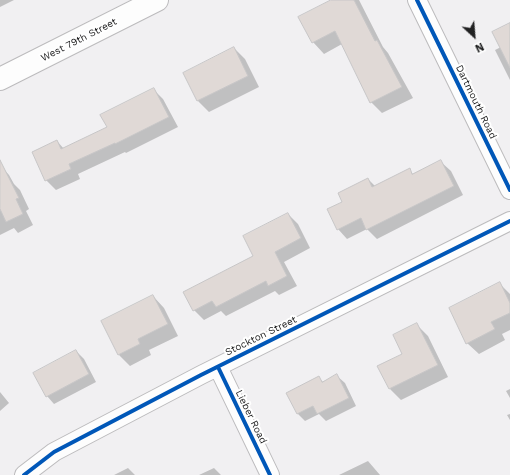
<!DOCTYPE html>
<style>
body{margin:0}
#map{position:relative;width:510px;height:475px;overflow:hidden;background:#f1f0f2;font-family:"Work Sans",sans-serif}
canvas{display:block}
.north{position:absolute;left:454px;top:16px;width:40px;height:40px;-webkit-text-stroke:3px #fff;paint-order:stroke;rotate:154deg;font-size:11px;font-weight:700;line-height:16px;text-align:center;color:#212122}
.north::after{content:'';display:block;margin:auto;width:14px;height:18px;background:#212122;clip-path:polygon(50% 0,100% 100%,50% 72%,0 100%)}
</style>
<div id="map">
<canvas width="510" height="475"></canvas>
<div class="north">N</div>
</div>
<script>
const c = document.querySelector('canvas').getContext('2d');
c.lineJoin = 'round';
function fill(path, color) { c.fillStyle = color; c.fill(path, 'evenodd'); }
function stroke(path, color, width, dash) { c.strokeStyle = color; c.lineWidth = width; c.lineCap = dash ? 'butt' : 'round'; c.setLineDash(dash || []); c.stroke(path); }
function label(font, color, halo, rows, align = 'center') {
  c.font = font + ' "Work Sans",sans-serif'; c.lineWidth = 4; c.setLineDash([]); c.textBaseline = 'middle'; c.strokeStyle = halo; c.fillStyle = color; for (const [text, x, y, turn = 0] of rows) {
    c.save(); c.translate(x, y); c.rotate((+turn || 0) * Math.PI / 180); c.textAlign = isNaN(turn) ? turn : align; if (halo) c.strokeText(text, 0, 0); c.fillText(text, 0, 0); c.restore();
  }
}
fill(new Path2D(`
 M 0,0 L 14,0 L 0,7 Z
 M 333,0 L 359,0 L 383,47 L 388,53 L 413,98 L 382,113 L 371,102 L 342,44 L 324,54 L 313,42 Z
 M 510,24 L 510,80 L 495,50 L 501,47 Z
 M 234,48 L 245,59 L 259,87 L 209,112 L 198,101 L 184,73 Z
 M 153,89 L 163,99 L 178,127 L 126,153 L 125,152 L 78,174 L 80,179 L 56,190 L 46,180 L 57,141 L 64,149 L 108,128 Z
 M 441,162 L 451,171 L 463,195 L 377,239 L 367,229 L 347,239 L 338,229 L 343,203 L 368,179 L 375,186 L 409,170 L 414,175 Z
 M 0,165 L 9,175 L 14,184 L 20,190 L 29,209 L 26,211 L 33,225 L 18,233 L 14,228 L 0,235 Z
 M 288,214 L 298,224 L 310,248 L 284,262 L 297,286 L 279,295 L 275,291 L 226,316 L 221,311 L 204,320 L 194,310 L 255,256 Z
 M 499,283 L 510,294 L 510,330 L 502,334 L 505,340 L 479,354 L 467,343 Z
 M 153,296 L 164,308 L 178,336 L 149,350 L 151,355 L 130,366 L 119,355 Z
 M 417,325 L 428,336 L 448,377 L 401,400 L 390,389 Z
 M 76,351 L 84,359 L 96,382 L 54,404 L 47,396 Z
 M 337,376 L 345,383 L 356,406 L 326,421 L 319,414 L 305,421 L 297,413 L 319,378 L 323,382 Z
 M 510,389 L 510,398 L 506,391 Z
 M 0,392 L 9,403 L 0,411 Z
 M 510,414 L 510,420 L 507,415 Z
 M 368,461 L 380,475 L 339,475 Z
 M 128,468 L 135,475 L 114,475 Z
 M 214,468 L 221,475 L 199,475 Z`), '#0003');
const building = new Path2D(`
 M 331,0 L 354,0 L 375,41 L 377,40 L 402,87 L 370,103 L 335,31 L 312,43 L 298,17 Z
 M 510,23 L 510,68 L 492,32 Z
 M 234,47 L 248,76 L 197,101 L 183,73 Z
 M 154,88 L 169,117 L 115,144 L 115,143 L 69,164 L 71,169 L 45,181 L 32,152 L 57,140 L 61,149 L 107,127 L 100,115 Z
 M 0,160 L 19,198 L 16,199 L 23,214 L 6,222 L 0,209 Z
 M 441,160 L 454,186 L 366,230 L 361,218 L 337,230 L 327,209 L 342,202 L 338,193 L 368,178 L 372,187 L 410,168 L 412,174 Z
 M 288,213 L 301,238 L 275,252 L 287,276 L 268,286 L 266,281 L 216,307 L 212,301 L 193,311 L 183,292 L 253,256 L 243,236 Z
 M 500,282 L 510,303 L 510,313 L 491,322 L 495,329 L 466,344 L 449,308 Z
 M 153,295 L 168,324 L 138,339 L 140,344 L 118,355 L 101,321 Z
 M 417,323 L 438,365 L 389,389 L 377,366 L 402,354 L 393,335 Z
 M 76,350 L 89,374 L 46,397 L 33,373 Z
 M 337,374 L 349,398 L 317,414 L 313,406 L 297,414 L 286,393 L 319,376 L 322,382 Z`);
fill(building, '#e0d9d6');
stroke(building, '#c7c6c7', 1);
const street = new Path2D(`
 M 417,0 L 510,190
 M 218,367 L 270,475
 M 24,475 L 54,452 L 201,375 L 510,221`);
const secondary = new Path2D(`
 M 0,79 L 157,0`);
stroke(street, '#bcbbbd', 20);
stroke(secondary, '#bcbbbd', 24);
stroke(street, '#fdfdfd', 18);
stroke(secondary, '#fdfdfd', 22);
stroke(new Path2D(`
 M 417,0 L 510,190
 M 218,367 L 270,475
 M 24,475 L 54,452 L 201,375 L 510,221`), '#0057b8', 4);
label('10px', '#212122', '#fff', [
 ["West 79th Street",79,40,-27],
 ["Dartmouth Road",476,102,64],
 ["Stockton Street",261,336,-26],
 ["Lieber Road",251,417,64]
]);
</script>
